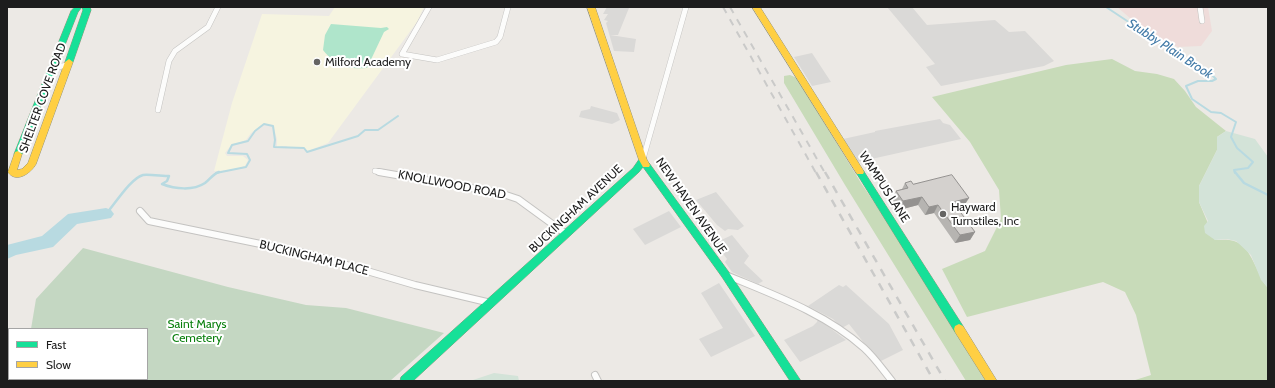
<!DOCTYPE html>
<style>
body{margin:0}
#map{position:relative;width:1275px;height:388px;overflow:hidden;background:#ece9e5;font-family:Cabin,sans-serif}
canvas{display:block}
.frame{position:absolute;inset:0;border:8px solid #1d1d1d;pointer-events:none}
.legend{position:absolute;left:8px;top:328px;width:140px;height:52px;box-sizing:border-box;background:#fff;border:1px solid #a5a5a5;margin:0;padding:5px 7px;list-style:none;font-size:12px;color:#1d1d1d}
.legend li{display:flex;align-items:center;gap:8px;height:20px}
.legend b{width:20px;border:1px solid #a5a5a5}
</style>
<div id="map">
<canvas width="1275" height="388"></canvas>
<div class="frame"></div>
<ul class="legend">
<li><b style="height:5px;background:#16e098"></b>Fast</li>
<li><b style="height:5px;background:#ffcf43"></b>Slow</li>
</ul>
</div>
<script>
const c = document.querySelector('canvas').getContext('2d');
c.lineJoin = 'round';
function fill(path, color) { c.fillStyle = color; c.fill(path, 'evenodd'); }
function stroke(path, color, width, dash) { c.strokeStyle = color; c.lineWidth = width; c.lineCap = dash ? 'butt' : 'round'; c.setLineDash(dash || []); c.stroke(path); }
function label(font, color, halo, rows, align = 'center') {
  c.font = font + ' Cabin,sans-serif'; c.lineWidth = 4; c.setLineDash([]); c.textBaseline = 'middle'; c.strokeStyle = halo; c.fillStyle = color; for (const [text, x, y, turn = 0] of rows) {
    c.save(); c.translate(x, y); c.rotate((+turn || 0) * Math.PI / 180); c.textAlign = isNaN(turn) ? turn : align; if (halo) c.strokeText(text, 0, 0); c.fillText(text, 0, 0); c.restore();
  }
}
fill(new Path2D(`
 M 1117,7 L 1208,7 L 1212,31 L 1201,46 L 1178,47 L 1151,36 Z`), '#efdcda');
fill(new Path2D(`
 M 335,7 L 424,7 L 417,22 L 328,143 L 308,151 L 303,147 L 293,148 L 285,146 L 277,147 L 277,139 L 273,125 L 263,124 L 251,133 L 246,140 L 231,145 L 225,153 L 227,156 L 243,156 L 248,160 L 245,166 L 233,170 L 214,171 L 232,103 L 262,14 L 329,16 Z`), '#f6f4e0');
fill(new Path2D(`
 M 1112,59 L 1135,71 L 1157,74 L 1174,79 L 1185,91 L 1196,107 L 1226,131 L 1217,137 L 1217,150 L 1199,186 L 1199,202 L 1215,240 C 1221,240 1228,239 1234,241 C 1252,246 1256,274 1268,288 L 1268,381 L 1132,381 L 1151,375 L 1136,315 L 1125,292 L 1103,282 L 967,317 L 942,269 L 985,251 L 1001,219 L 999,190 L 970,142 L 932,97 L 1066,65 Z
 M 790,75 L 797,78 L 861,183 L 925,277 L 985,372 L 998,381 L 966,381 L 845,185 L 784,83 L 784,76 Z`), '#c8dbb9');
fill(new Path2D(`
 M 1226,131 L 1255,139 L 1268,157 L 1268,288 L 1261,280 L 1251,255 L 1236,241 L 1227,239 L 1215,240 L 1205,233 L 1204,226 L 1208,221 L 1199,202 L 1199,186 L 1217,150 L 1217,137 Z
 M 494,373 L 518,376 L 519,381 L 470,381 Z`), '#d3e3d8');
fill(new Path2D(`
 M 83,248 L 228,287 L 306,305 L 346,308 L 444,333 L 390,381 L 19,381 L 20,379 L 147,379 L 147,329 L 31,329 L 36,299 Z`), '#c4d7c2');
fill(new Path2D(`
 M 331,24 L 381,28 L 387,27 L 389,29 L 384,32 L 367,68 C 345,69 337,67 323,50 L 325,35 Z`), '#afe5cb');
fill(new Path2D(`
 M 607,7 L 629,8 L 618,35 L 610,35 L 636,39 L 634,52 L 614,51 L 606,23 L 608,21 L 604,20 L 608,14 L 603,14 Z
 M 887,7 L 912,7 L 927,25 L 995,20 L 1009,32 L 1025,31 L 1054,61 L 1044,66 L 941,86 L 926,67 L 935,64 Z
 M 812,53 L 831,82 L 812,86 L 794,57 Z
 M 591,106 L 617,113 L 620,120 L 612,124 L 579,117 L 581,111 L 590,109 Z
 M 940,119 L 943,123 L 950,125 L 961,139 L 858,162 L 843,139 L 875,132 L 875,131 Z
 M 716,192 L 738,219 L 744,226 L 738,230 L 728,229 L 725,231 L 717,225 L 696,200 Z
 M 669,211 L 681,227 L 645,245 L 633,229 Z
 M 732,235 L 749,256 L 744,263 L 763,281 L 758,284 L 732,272 L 725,262 L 727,259 L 715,243 Z
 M 719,283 L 755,336 L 711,357 L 699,339 L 723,328 L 701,293 Z
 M 839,285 L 843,287 L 846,285 L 889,324 L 903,350 L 879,362 L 849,324 L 842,328 L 833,319 L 808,306 Z
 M 818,319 L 846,340 L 800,362 L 784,340 L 813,326 L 817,322 Z`), '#dad9d7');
stroke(new Path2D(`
 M 1106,7 L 1183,58 L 1206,69 L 1216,79 L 1212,81 L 1198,81 L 1186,86 L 1192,99 L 1211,112 L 1221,113 L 1236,122 L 1231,137 L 1237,148 L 1253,162 L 1248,168 L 1234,170 L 1235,173
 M 216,173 L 246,167 L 250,160 L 247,154 L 228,153 L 232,145 L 248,141 L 255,131 L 264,124 L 273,126 L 275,140 L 274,147 L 304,148 L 307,152 L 358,136 L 365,130 L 378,130 L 398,116`), '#b8dae1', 2);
stroke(new Path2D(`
 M 1235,172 L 1244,183 L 1268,195
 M 106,214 C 115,204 131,178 143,175 C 147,174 163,176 169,176 L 167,181 L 162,184 C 175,189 193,191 205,183 C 210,179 213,174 219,172`), '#b8dae1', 2.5);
fill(new Path2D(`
 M 106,208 L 111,210 L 114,214 L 111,218 L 77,224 L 53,247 L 16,255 L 7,259 L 7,245 L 42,236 L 68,214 Z`), '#b8dae1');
const streetFar1 = new Path2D(`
 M 429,7 L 402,54 L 437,60 L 496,42 L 500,37 L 508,7
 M 1200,7 L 1202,21
 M 53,68 L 67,65
 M 158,110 L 169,61 L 175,51 L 208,27 L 218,7
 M 643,159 L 686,7
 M 375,171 L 385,173`);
const street = new Path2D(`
 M 379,172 L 500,193 L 518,199 L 566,234
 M 140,211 L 149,221 L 309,254 L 415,285 L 491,303
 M 726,275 C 774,295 825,313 864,348 C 875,358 883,370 892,381
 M 595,375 L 598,381`);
const fast = new Path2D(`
 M 75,7 L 90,7 L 91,10 L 73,62 L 69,65 L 65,62 L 83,10 L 82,7 L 78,12 L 22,154 L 18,157 L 15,156 L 14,154 L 71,11 Z
 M 643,157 L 646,158 L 646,162 L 649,163 L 728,271 L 801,381 L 790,381 L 722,277 L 643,167 L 639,172 L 413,381 L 400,381 L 401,377 L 633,168 L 640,158 Z
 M 860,169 L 863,170 L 963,326 L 964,329 L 963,332 L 959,334 L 955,332 L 857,174 L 856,172 L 857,170 Z`);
const slow = new Path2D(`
 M 587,7 L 595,7 L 647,160 L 650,165 L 649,167 L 643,167 L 639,160 Z
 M 752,7 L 760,7 L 863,170 L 864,172 L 863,174 L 857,174 Z
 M 69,59 L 73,62 L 36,164 C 31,173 16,184 8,172 L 15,152 L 18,151 L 22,154 L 17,170 L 22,169 L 28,163 L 65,62 Z
 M 959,324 L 963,326 L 997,381 L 986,381 L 955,332 L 954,329 L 955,326 Z`);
stroke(streetFar1, '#c4c3c1', 6);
stroke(street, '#c4c3c1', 8);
stroke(fast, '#96957c', 1);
stroke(slow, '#96957c', 1);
stroke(streetFar1, '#fcfcfb', 5);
stroke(street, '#fcfcfb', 6);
fill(fast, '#16e098');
fill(slow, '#ffcf43');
stroke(new Path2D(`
 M 723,7 L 816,173
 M 730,7 L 825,173`), '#cacac9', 2, [7, 7]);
stroke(new Path2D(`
 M 816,172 L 934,381
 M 825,172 L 945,381`), '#cacac9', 2.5, [8, 8]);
fill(new Path2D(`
 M 905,183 L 913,184 L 964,206 L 957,208 L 975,232 L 970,240 L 955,243 L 934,213 L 925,215 L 918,205 L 899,210 L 892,199 L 896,191 L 902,189 Z`), '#b6b4b1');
fill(new Path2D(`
 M 922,197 L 918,205 L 899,210 L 903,201 Z
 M 969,198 L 964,206 L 948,210 L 953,202 Z
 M 938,205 L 934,213 L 925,215 L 929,207 Z
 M 975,232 L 970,240 L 955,243 L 960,235 Z`), '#949290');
const building = new Path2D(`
 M 952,175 L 969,198 L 953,202 L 975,232 L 960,235 L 938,205 L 929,207 L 922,197 L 903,201 L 896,191 L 908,188 L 905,183 L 911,181 L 913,184 Z`);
fill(building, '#d4d1ce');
stroke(building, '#949290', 1);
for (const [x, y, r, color] of [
 [317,62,4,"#656463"],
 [943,214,4,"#656463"]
]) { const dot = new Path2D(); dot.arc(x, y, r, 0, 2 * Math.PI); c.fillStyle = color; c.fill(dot); stroke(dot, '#fff', 1.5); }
label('12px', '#1d1d1d', '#fff', [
 ["Milford Academy",325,62],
 ["Hayward",951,207],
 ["Turnstiles, Inc",951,221]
], 'left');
label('12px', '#1d1d1d', '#fff', [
 ["SHELTER COVE ROAD",43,98,-70],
 ["KNOLLWOOD ROAD",452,185,11],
 ["WAMPUS LANE",884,187,57],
 ["NEW HAVEN AVENUE",691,206,55],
 ["BUCKINGHAM AVENUE",576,209,-43],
 ["BUCKINGHAM PLACE",314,258,14]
]);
label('12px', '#077f0b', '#fff', [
 ["Saint Marys",197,324],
 ["Cemetery",197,338]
]);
label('italic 13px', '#437ba8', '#fff', [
 ["Stubby Plain Brook",1170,49,33]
]);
</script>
